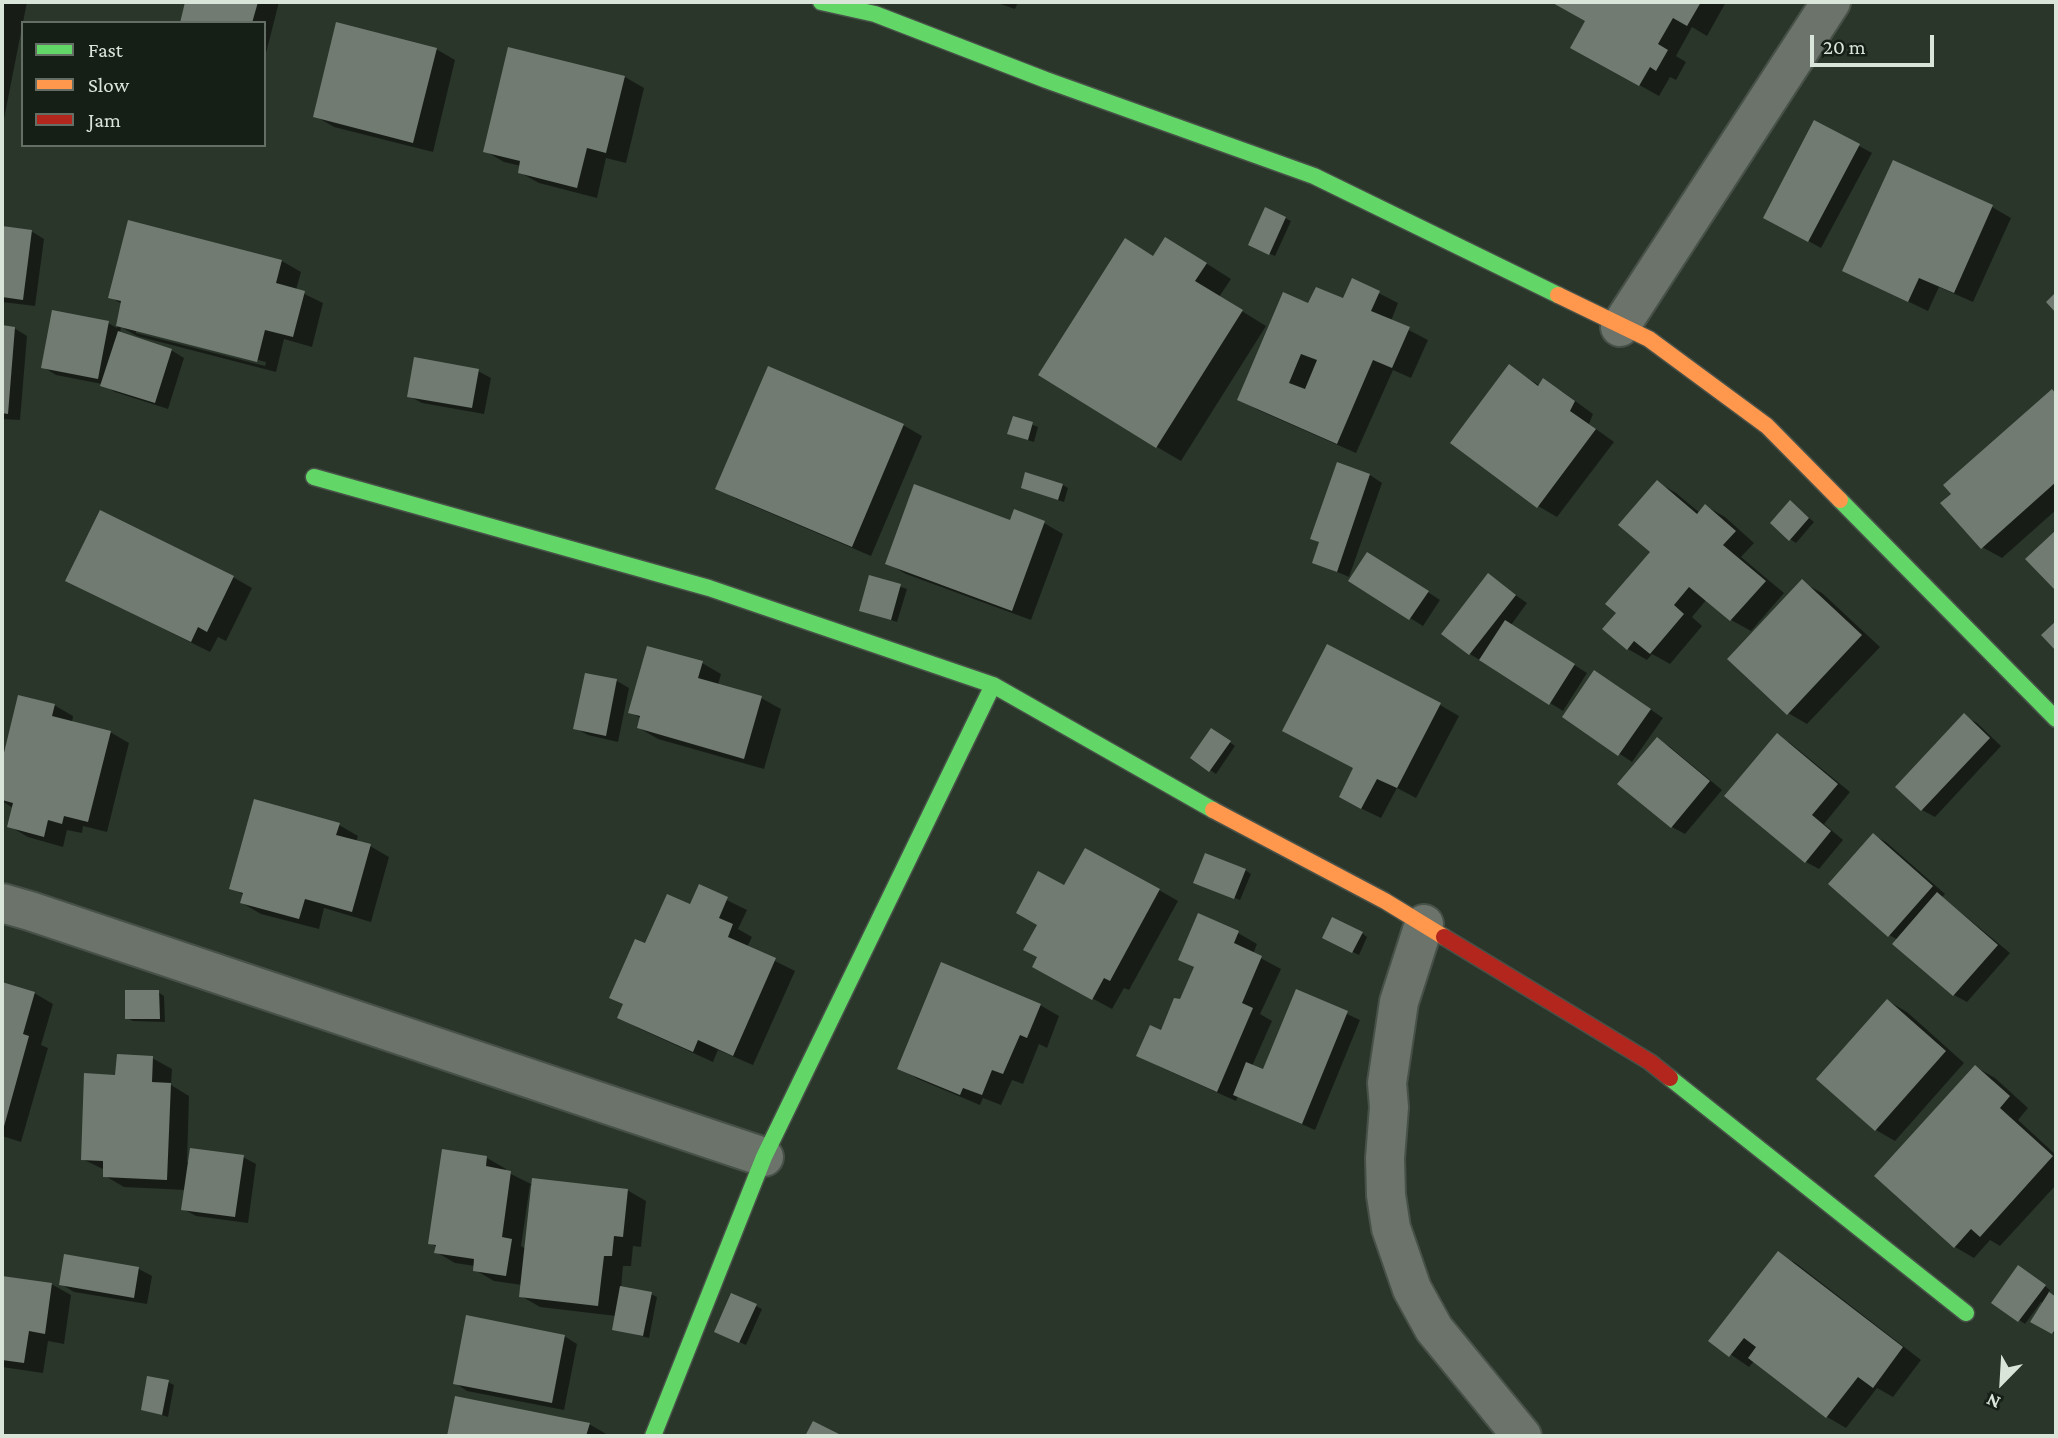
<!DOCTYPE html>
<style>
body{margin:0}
#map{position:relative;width:2058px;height:1438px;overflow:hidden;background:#2b362b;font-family:"Crimson Pro",serif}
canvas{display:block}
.frame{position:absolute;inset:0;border:4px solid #d9e5d9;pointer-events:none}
.legend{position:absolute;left:21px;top:21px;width:245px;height:126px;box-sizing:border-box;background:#161f16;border:2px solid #646e64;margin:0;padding:9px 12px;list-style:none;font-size:21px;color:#d9e5d9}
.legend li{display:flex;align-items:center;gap:14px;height:35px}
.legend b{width:35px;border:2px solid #646e64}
.north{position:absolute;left:1967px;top:1347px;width:70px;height:70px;-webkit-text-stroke:5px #161f16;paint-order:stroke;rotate:204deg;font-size:19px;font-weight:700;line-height:28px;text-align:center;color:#d9e5d9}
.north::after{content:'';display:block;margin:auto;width:24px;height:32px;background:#d9e5d9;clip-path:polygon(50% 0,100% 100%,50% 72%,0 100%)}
.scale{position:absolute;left:1810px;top:35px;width:124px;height:32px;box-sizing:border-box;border:4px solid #d9e5d9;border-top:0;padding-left:9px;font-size:21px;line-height:24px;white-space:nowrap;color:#d9e5d9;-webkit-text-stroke:5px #161f16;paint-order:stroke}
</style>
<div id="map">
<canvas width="2058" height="1438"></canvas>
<div class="frame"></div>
<ul class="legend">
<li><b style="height:9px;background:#63d668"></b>Fast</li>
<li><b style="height:9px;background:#ff974d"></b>Slow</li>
<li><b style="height:9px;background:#b3261e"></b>Jam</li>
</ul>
<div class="north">N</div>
<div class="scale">20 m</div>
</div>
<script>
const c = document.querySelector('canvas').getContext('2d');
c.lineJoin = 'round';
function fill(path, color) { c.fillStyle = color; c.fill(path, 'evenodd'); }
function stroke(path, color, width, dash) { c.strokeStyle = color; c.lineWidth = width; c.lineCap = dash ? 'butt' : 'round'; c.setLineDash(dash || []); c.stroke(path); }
fill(new Path2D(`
 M 2,2 L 27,2 L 2,129 Z
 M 187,2 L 279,2 L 264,61 L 264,23 L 181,23 Z
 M 995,2 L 1018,2 L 1015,9 Z
 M 1554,2 L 1726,2 L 1707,36 L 1692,27 L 1676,56 L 1686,62 L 1676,80 L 1670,77 L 1659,96 L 1573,48 L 1588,20 Z
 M 436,49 L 455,60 L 433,152 L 334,127 L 315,116 Z
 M 625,77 L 644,88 L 626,163 L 606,158 L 597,198 L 539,183 L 519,172 L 521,166 L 504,162 L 485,151 Z
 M 1815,122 L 1872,153 L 1821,248 L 1765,217 Z
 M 1894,162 L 1992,207 L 2011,218 L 1973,302 L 1939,287 L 1928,311 L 1844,271 Z
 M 1285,218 L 1291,221 L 1275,256 L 1256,248 Z
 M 2,227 L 31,231 L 44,239 L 35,306 L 2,302 Z
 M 1190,253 L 1231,279 L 1219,297 L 1266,326 L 1181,461 L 1157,447 L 1154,258 Z
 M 282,261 L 301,272 L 296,290 L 323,303 L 312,347 L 284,339 L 276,372 L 137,336 L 121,327 L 120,334 L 171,350 L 184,358 L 168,409 L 115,392 L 102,384 L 56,375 L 43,367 L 108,323 L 117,328 L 122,304 L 110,297 ZM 136,329 L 266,362 L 265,366 L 136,333 Z
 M 1353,280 L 1398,303 L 1391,321 L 1428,340 L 1411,378 L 1393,370 L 1356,453 L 1258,410 L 1239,399 L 1309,305 L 1344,301 Z
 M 2,327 L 14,328 L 27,336 L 20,420 L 2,419 Z
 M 1509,366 L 1540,386 L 1544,381 L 1563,392 L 1593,414 L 1589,424 L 1614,442 L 1557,517 L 1538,506 Z
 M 478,371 L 491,378 L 484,414 L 422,403 L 409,396 Z
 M 2052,391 L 2056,394 L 2056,510 L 2002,558 L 1982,547 L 1953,494 Z
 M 1014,418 L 1038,427 L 1034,442 L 1009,434 Z
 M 903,425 L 922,436 L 871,556 L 737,499 L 718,488 Z
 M 1338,464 L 1370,475 L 1382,483 L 1349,577 L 1314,562 L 1321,543 L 1312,538 Z
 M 1657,482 L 1676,493 L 1700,513 L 1706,506 L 1725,517 L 1754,543 L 1741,557 L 1784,593 L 1751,631 L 1731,620 L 1707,599 L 1692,617 L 1702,626 L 1670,664 L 1652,654 L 1647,660 L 1628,649 L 1619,613 L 1653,551 Z
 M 1063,485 L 1068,488 L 1064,502 L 1023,488 Z
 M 1791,503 L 1814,522 L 1796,543 L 1790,539 Z
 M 1011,522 L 1044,523 L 1063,534 L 1031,620 L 906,574 L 887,563 Z
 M 1380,561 L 1440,600 L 1423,626 L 1350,581 Z
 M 1488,576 L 1527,603 L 1511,625 L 1587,673 L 1563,711 L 1470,654 L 1444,634 Z
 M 233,577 L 252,588 L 226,641 L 218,637 L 210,652 L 67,581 Z
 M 870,577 L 907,589 L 897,622 L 861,610 Z
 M 1802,582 L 1822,593 L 1880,647 L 1807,724 L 1788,713 Z
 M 702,663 L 721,674 L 718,685 L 761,698 L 781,709 L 764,769 L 658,739 L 639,728 L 642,719 L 630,712 Z
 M 587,675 L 617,681 L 629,688 L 618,742 L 588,735 L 575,728 Z
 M 1607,680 L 1663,718 L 1632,762 L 1564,717 Z
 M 20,697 L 54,705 L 73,716 L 72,723 L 110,732 L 129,743 L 107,832 L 83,826 L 82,833 L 67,830 L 63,847 L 28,837 L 9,826 L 13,808 L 2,801 L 2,769 Z
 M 1440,705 L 1459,716 L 1416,798 L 1397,788 L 1381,818 L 1360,808 L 1355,768 Z
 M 1964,716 L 1977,723 L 2001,746 L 1935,817 L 1922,810 Z
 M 1217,733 L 1235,746 L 1216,774 L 1193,758 Z
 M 1777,736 L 1790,743 L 1850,792 L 1824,824 L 1843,840 L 1819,869 L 1806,862 Z
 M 1657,739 L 1670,747 L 1722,790 L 1685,834 L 1672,827 L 1620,784 Z
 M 339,825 L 358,836 L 356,842 L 370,846 L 389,857 L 371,922 L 324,908 L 319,929 L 261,914 L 242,903 L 244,895 L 231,888 Z
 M 1873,835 L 1886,842 L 1945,894 L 1942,897 L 2010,953 L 1967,1002 L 1954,995 L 1898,940 L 1889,935 Z
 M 1245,870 L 1251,874 L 1240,900 L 1201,885 Z
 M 700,887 L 747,910 L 738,929 L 752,937 L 747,947 L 795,971 L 753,1065 L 718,1050 L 713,1062 L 638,1028 L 619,1017 L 646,946 L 691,907 Z
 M 1065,887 L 1159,890 L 1178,901 L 1129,990 L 1124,988 L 1112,1009 L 1053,977 L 1040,957 L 1039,925 Z
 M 1238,933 L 1257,944 L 1253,954 L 1281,969 L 1260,1014 L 1272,1021 L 1252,1066 L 1264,1071 L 1297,991 L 1360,1020 L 1315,1130 L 1238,1096 L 1236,1101 L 1158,1066 L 1139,1055 L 1162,1032 L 1181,1001 L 1195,968 L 1180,959 Z
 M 1362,933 L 1367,937 L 1359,955 L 1330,941 Z
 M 2,984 L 34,993 L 53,1004 L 41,1045 L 48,1048 L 21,1142 L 2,1136 Z
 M 158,992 L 164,996 L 165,1022 L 133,1021 L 127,1018 Z
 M 1888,1001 L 1907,1012 L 1964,1063 L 1895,1141 L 1876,1130 Z
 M 1040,1005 L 1059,1016 L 1047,1048 L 1039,1044 L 1023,1084 L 1012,1080 L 1001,1105 L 983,1098 L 980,1105 L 918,1079 L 899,1068 Z
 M 152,1058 L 172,1069 L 171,1085 L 189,1096 L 187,1162 L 243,1157 L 256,1164 L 248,1223 L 196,1216 L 183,1209 L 186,1190 L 124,1187 L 105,1176 L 105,1170 L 82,1159 L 117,1077 Z
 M 1976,1067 L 1995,1078 L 2028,1108 L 2018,1120 L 2056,1155 L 2056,1185 L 2000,1246 L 1990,1240 L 1974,1258 L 1955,1247 Z
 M 487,1158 L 506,1169 L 505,1171 L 533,1185 L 627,1190 L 646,1201 L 641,1247 L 633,1246 L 631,1266 L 623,1266 L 621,1288 L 651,1294 L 657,1297 L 649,1338 L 614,1329 L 616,1316 L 540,1307 L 521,1296 L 522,1285 L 494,1281 L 475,1270 L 475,1266 L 455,1263 L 436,1252 L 437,1247 L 430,1243 ZM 530,1185 L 533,1186 L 526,1249 L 521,1246 Z
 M 1778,1253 L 1797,1264 L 1921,1360 L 1893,1397 L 1877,1388 L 1846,1428 L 1827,1417 L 1754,1361 L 1749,1367 L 1711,1341 Z
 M 65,1256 L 139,1269 L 152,1276 L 147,1304 L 74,1292 L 61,1284 Z
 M 2024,1270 L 2050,1290 L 2048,1293 L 2056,1298 L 2056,1335 L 2033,1321 L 2044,1303 L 2041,1302 L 2025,1324 L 1993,1302 Z
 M 2,1277 L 51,1284 L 71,1295 L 64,1344 L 48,1341 L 43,1373 L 2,1367 Z
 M 756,1306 L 762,1309 L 746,1345 L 722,1334 Z
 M 564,1336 L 577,1344 L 564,1410 L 467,1391 L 455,1383 Z
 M 168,1382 L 174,1385 L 168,1417 L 143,1409 Z
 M 456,1398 L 589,1424 L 608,1435 L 449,1436 Z`), '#0007');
fill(new Path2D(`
 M 185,2 L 258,2 L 252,23 L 180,23 Z
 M 1551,2 L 1701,2 L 1687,26 L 1673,18 L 1658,44 L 1668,50 L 1656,71 L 1650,67 L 1639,86 L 1570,48 L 1585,21 Z
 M 336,22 L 437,48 L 413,143 L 313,117 Z
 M 508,47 L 625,76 L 606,153 L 587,148 L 577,188 L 518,173 L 520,161 L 483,152 Z
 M 1814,120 L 1860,144 L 1808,242 L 1763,218 Z
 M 1893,160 L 1993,205 L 1954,293 L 1919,278 L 1908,302 L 1842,271 Z
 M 1265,207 L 1286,217 L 1269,255 L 1248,245 Z
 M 128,220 L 282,260 L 276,283 L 305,291 L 293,337 L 265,330 L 257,362 L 116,326 L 121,301 L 108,298 Z
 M 2,226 L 32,230 L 23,300 L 2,297 Z
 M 1165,237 L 1207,263 L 1195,281 L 1243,310 L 1156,448 L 1038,375 L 1125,238 L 1153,256 Z
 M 1352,278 L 1380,291 L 1371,311 L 1410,327 L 1392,368 L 1373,360 L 1337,444 L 1237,400 L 1283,292 L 1308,303 L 1316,287 L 1343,298 ZM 1301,354 L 1317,360 L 1305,389 L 1289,383 Z
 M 2056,292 L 2056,313 L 2046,302 Z
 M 52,310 L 109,321 L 98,379 L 41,368 Z
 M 2,325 L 15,327 L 8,414 L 2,413 Z
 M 118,331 L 172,349 L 155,403 L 100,386 Z
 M 414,357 L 479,369 L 472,408 L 407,397 Z
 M 1509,364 L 1538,386 L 1543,378 L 1575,401 L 1570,411 L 1596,429 L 1537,508 L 1450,443 Z
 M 768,366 L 904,424 L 852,547 L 715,489 Z
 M 2052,389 L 2056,394 L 2056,482 L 1981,549 L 1940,503 L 1951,494 L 1943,485 Z
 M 1013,416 L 1033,422 L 1028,440 L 1007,434 Z
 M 1337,462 L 1370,474 L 1337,572 L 1312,563 L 1319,542 L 1310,539 Z
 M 1025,472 L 1063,484 L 1058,500 L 1021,488 Z
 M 1657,480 L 1697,514 L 1705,504 L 1736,531 L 1723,545 L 1766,581 L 1730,621 L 1689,587 L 1674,605 L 1684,614 L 1650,654 L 1634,641 L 1627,650 L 1602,629 L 1616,613 L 1605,604 L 1650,552 L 1618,525 Z
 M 914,484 L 1010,520 L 1014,509 L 1045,521 L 1012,611 L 885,564 Z
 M 1790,500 L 1809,518 L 1789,541 L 1770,523 Z
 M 100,510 L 234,576 L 207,632 L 198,627 L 191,642 L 65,581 Z
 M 2056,530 L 2056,591 L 2025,559 Z
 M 1367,552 L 1429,591 L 1409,620 L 1348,581 Z
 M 1488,573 L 1516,595 L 1469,655 L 1441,634 Z
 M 869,575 L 901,584 L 891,620 L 859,611 Z
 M 1802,579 L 1862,635 L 1787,715 L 1727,659 Z
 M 1505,620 L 1575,664 L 1549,705 L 1479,660 Z
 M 2056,621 L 2056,651 L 2041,635 Z
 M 1327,644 L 1441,703 L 1397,788 L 1377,779 L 1361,809 L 1339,797 L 1353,768 L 1282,731 Z
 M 647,646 L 703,661 L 698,678 L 762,696 L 744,759 L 637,728 L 640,716 L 628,713 Z
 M 1594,670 L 1651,709 L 1618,756 L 1562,717 Z
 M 585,673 L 617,679 L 606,736 L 573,729 Z
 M 18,695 L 55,704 L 52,716 L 111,731 L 88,822 L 64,816 L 62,824 L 48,820 L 44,837 L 7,827 L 13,803 L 2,800 L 2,761 Z
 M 1964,713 L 1990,738 L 1921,811 L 1895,787 Z
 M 1211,728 L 1231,741 L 1209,772 L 1190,758 Z
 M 1777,733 L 1838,784 L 1812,815 L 1831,831 L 1805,863 L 1724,796 Z
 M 1657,737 L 1710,781 L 1671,828 L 1617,784 Z
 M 254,799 L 340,823 L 336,835 L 371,844 L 352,912 L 305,899 L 299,919 L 240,903 L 243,893 L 229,889 Z
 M 1873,833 L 1933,886 L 1888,937 L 1828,884 Z
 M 1085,848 L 1160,889 L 1110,981 L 1104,978 L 1092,1000 L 1032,967 L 1037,957 L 1023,950 L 1037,925 L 1016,913 L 1038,871 L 1064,885 Z
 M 1205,853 L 1246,869 L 1234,899 L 1193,883 Z
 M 699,884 L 728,897 L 719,918 L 733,924 L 728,937 L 776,958 L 733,1056 L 698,1040 L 693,1052 L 617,1018 L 623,1004 L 609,998 L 635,939 L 645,943 L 667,894 L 690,904 Z
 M 1937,892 L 1998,945 L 1953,996 L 1892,944 Z
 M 1198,913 L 1239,931 L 1234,943 L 1262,956 L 1242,1003 L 1253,1008 L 1217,1092 L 1136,1056 L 1150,1025 L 1161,1030 L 1174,998 L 1180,999 L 1194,967 L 1178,960 Z
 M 1332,917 L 1363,932 L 1352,953 L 1322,938 Z
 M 941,962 L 1041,1004 L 1027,1038 L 1020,1035 L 1003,1074 L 992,1070 L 982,1095 L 963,1088 L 960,1095 L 897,1069 Z
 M 2,982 L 35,992 L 23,1034 L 29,1036 L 3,1130 Z
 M 1296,989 L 1348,1011 L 1302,1124 L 1233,1095 L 1246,1062 L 1263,1069 Z
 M 125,990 L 159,990 L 160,1019 L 125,1019 Z
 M 1887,999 L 1946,1051 L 1875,1131 L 1816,1079 Z
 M 117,1054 L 153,1056 L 152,1082 L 171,1083 L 167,1180 L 103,1177 L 103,1161 L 81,1160 L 84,1073 L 115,1075 Z
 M 1975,1065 L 2010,1096 L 2000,1108 L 2053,1156 L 1980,1237 L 1971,1229 L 1954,1248 L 1874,1176 Z
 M 190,1148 L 244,1155 L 235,1217 L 181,1210 Z
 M 442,1149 L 487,1156 L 486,1166 L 511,1171 L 502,1237 L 512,1239 L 506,1276 L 473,1271 L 474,1259 L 434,1253 L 436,1245 L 428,1244 Z
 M 532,1178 L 628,1189 L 623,1237 L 614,1236 L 612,1256 L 604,1256 L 598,1306 L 519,1297 Z
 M 1778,1251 L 1903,1347 L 1873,1388 L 1858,1377 L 1826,1418 L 1748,1358 L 1756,1347 L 1744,1338 L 1729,1357 L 1708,1341 Z
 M 64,1254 L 139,1267 L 134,1298 L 59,1285 Z
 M 2018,1265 L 2046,1285 L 2018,1322 L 1991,1303 Z
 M 2,1276 L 52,1283 L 45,1334 L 29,1331 L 24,1363 L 2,1360 Z
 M 620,1286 L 652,1292 L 643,1336 L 612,1330 Z
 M 2049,1292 L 2056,1297 L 2056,1328 L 2052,1334 L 2030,1322 Z
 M 731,1293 L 757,1304 L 739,1343 L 714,1332 Z
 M 466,1315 L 565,1335 L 552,1403 L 453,1384 Z
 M 147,1376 L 169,1380 L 162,1415 L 141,1410 Z
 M 455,1396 L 590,1423 L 586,1436 L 447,1436 Z
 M 813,1421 L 843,1436 L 805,1436 Z`), '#717b71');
const street = new Path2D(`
 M 1620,327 L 1831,2
 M 2,903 L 30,911 L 764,1157
 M 1424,924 L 1399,1002 L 1387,1083 L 1389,1107 L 1385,1158 L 1386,1195 L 1391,1228 L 1412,1289 L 1434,1329 L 1522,1436`);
const fast = new Path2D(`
 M 821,2 L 875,14 L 1046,80 L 1314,176 L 1558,295
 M 314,477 L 709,588 L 993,685 L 1213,810
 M 1840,500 L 2056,719
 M 1670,1078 L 1966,1313
 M 653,1436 L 764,1157 L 993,685`);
const slow = new Path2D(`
 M 1558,295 L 1649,339 L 1767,426 L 1840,500
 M 1213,810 L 1385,901 L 1444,937`);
const jam = new Path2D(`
 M 1444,937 L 1650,1062 L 1670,1078`);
stroke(street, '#485148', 42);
stroke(fast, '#485148', 19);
stroke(slow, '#485148', 19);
stroke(jam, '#485148', 19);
stroke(street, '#6b736a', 38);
stroke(fast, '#63d668', 16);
stroke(slow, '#ff974d', 16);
stroke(jam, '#b3261e', 16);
</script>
